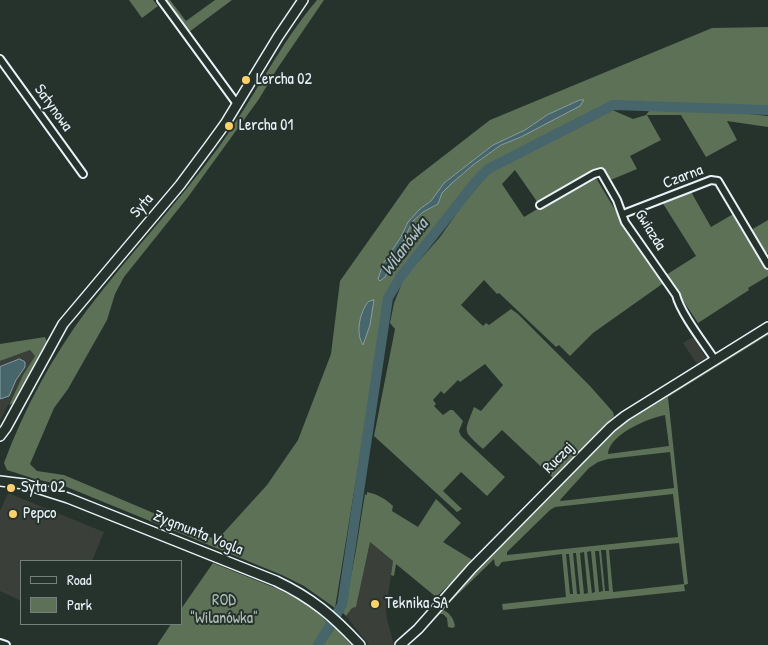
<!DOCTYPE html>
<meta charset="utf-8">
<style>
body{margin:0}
#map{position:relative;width:768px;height:645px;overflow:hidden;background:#26332d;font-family:"Patrick Hand",sans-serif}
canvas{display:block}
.legend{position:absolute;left:20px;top:560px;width:162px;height:65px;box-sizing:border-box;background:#26332d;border:1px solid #747f7e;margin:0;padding:6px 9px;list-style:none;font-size:15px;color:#e8f1f8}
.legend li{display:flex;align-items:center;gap:10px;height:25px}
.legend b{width:25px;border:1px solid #747f7e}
</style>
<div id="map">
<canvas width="768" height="645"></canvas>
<ul class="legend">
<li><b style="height:6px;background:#26332d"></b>Road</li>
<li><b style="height:14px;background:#5c7155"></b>Park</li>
</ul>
</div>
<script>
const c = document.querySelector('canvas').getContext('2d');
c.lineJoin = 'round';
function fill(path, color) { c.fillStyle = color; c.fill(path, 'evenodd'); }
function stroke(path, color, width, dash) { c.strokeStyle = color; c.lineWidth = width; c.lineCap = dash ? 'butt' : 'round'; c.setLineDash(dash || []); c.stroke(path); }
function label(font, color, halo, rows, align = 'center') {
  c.font = font + ' "Patrick Hand",sans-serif'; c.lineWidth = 4; c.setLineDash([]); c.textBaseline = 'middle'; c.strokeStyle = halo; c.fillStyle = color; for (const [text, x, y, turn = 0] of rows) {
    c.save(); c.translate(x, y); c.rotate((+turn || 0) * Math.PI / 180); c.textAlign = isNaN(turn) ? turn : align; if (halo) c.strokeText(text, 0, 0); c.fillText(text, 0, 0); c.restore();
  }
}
fill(new Path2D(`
 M 693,337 L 706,358 L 697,364 L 683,343 Z
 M 30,350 L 35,356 L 23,375 L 0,421 L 0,361 Z
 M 8,493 L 104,532 L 92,561 L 21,561 L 21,601 L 0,591 L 0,511 Z
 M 370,542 L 393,561 L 386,610 L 387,619 L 394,645 L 369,645 L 346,616 L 352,608 L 356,607 Z`), '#3a3f39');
fill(new Path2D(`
 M 129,0 L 153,0 L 158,6 L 142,18 Z
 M 166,0 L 170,0 L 186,21 L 215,0 L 232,0 L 189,32 Z
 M 317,0 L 324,0 L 277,69 L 259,99 L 188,197 L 124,277 L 115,294 L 107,320 L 68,389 L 54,408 L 30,464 L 37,471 L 64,475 L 217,540 L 267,485 L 298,440 L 331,354 L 340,281 L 410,182 L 490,120 L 712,28 L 768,27 L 768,107 L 731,106 L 730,112 L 768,116 L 768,127 L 727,121 L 737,140 L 706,157 L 681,115 L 647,115 L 661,140 L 630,156 L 637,169 L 608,181 L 601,169 L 538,203 L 515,170 L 502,184 L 524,217 L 591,177 L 596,178 L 620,218 L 665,282 L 593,333 L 570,356 L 559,345 L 556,347 L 499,293 L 497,294 L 484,280 L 461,305 L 483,326 L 486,323 L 489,325 L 511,309 L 518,314 L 590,386 L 613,412 L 614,416 L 553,478 L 502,430 L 483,449 C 462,430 464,433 474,407 L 481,411 L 503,385 L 485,364 L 460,382 L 458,380 L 444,394 L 441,391 L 433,400 L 436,404 L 434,406 L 443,415 L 450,410 L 453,410 L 463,421 L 459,431 L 461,436 L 505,477 L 487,496 L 461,472 L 443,491 L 462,509 L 457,512 L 374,436 L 395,329 L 390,323 L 394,303 L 404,278 L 440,237 L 461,207 L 489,173 L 610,109 L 633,119 L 646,115 L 649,111 L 658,109 L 685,110 L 686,105 L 612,103 L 593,111 L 485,166 L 399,273 L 385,302 L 335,608 L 304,586 L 282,575 L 62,485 L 35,479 L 7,470 L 4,463 C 24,409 52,357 87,310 C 129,255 177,204 218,148 C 253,100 279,45 317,0 ZM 580,100 L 521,137 L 501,145 L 473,165 L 452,183 L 442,193 L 438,204 L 423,212 L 413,221 L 385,277 L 380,280 L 378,279 L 383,264 L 420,209 L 431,201 L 444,183 L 493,145 L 525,130 L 547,115 Z
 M 690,190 L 711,227 L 735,213 L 768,269 L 768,276 L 748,288 L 749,290 L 698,323 L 666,275 L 696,256 L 662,202 Z
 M 768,220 L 768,252 L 766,254 L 751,230 Z
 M 768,330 L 768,335 L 668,397 L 688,584 L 684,585 L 685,591 L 503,610 L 502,604 L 566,597 L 562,554 L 502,562 L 498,567 L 495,565 L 494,559 L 448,604 L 449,598 L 612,429 ZM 665,415 L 669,446 L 608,454 C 609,434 649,418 665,415 ZM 670,452 L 674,488 L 561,501 L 560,500 L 589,468 L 598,462 L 608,459 ZM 673,494 L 678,537 L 507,555 L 507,552 L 550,510 L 555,507 ZM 679,543 L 684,584 L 613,592 L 609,550 ZM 601,550 L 606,550 L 609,591 L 605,591 ZM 591,551 L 595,592 L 592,593 L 587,552 ZM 595,551 L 599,551 L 603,591 L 599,592 ZM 584,552 L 588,593 L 584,594 L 580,553 ZM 573,553 L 576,553 L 580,594 L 577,594 ZM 566,554 L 569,554 L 573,594 L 570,594 Z
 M 45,337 L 47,342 L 17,400 L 15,399 L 13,403 L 9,405 L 23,375 L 35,356 L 30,350 L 0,361 L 0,344 Z
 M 367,492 C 377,494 386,499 393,506 L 392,511 L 418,527 L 436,499 L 461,523 L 443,542 L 474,561 L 436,597 L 396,564 L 394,576 L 391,575 L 393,561 L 370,542 L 356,607 L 352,608 L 346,616 L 342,612 C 354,573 358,534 365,494 L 367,495 Z
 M 213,563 L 278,589 L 311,606 L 328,623 L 315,645 L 157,645 L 171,624 L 181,624 L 181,609 Z
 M 441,609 C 450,613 453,617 455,626 L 453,628 L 448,627 L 447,618 L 443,614 L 440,614 L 420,635 L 418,635 L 438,610 Z
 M 335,627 L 351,645 L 323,645 Z`), '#5c7155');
const water = new Path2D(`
 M 580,100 L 584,100 L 580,106 L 521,137 L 501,145 L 473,165 L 452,183 L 442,193 L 438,204 L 423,212 L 413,221 L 385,277 L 380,281 L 378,279 L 383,264 L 401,237 L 408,222 L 420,209 L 431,201 L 444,183 L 493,145 L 525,130 L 547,115 Z
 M 374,300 L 370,325 L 363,345 C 355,333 360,312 368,302 Z
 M 20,359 L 25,362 L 25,367 L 16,380 L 9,396 L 0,399 L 0,367 Z`);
fill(water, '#46666c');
stroke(water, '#879ea4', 1);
stroke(new Path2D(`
 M 318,645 L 342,605 L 388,298 L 401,276 L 477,180 L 488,169 L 613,105 L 768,110`), '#46666c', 10);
const street = new Path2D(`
 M 161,0 L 237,104
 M 0,59 L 83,174
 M 540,205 L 594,174 L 601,172 L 617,200 L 625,222 L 676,295 C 681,314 704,343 715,360
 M 623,214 L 711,180 L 718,181 L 768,265
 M 0,643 L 6,645`);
const secondary = new Path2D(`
 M 0,436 L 6,428 L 63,324 L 180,185 L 209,146 L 225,124 L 278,37 L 303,0
 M 0,481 L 24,484 L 68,498 L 276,581 C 312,598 333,616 360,645
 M 400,645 L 418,629 L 472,568 L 611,427 L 625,416 L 768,327`);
stroke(street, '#e8f1f8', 10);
stroke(secondary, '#e8f1f8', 12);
stroke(street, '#26332d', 6);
stroke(secondary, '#26332d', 9);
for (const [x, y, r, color] of [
 [246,80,5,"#ffd166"],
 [229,126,5,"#ffd166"],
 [11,488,5,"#ffd166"],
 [13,514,5,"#ffd166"],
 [375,604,5,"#ffd166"]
]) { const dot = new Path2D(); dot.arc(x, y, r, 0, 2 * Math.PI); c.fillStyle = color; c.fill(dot); stroke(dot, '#26332d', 2); }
label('16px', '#e8f1f8', '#26332d', [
 ["Lercha 02",256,80],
 ["Lercha 01",239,126],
 ["Syta 02",21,488],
 ["Pepco",23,514],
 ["Teknika SA",385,604]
], 'left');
label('16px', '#e8f1f8', '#26332d', [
 ["Satynowa",53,108,54],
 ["Czarna",683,177,-21],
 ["Syta",142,206,-49],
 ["Gwiazda",650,230,58],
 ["Ruczaj",559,458,-45],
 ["Zygmunta Vogla",198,533,22]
]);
label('16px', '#b0beb7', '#26332d', [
 ["ROD",224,601],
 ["\"Wilanówka\"",224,619]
]);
label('italic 18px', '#afc0c7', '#26332d', [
 ["Wilanówka",405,247,-53]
]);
</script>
